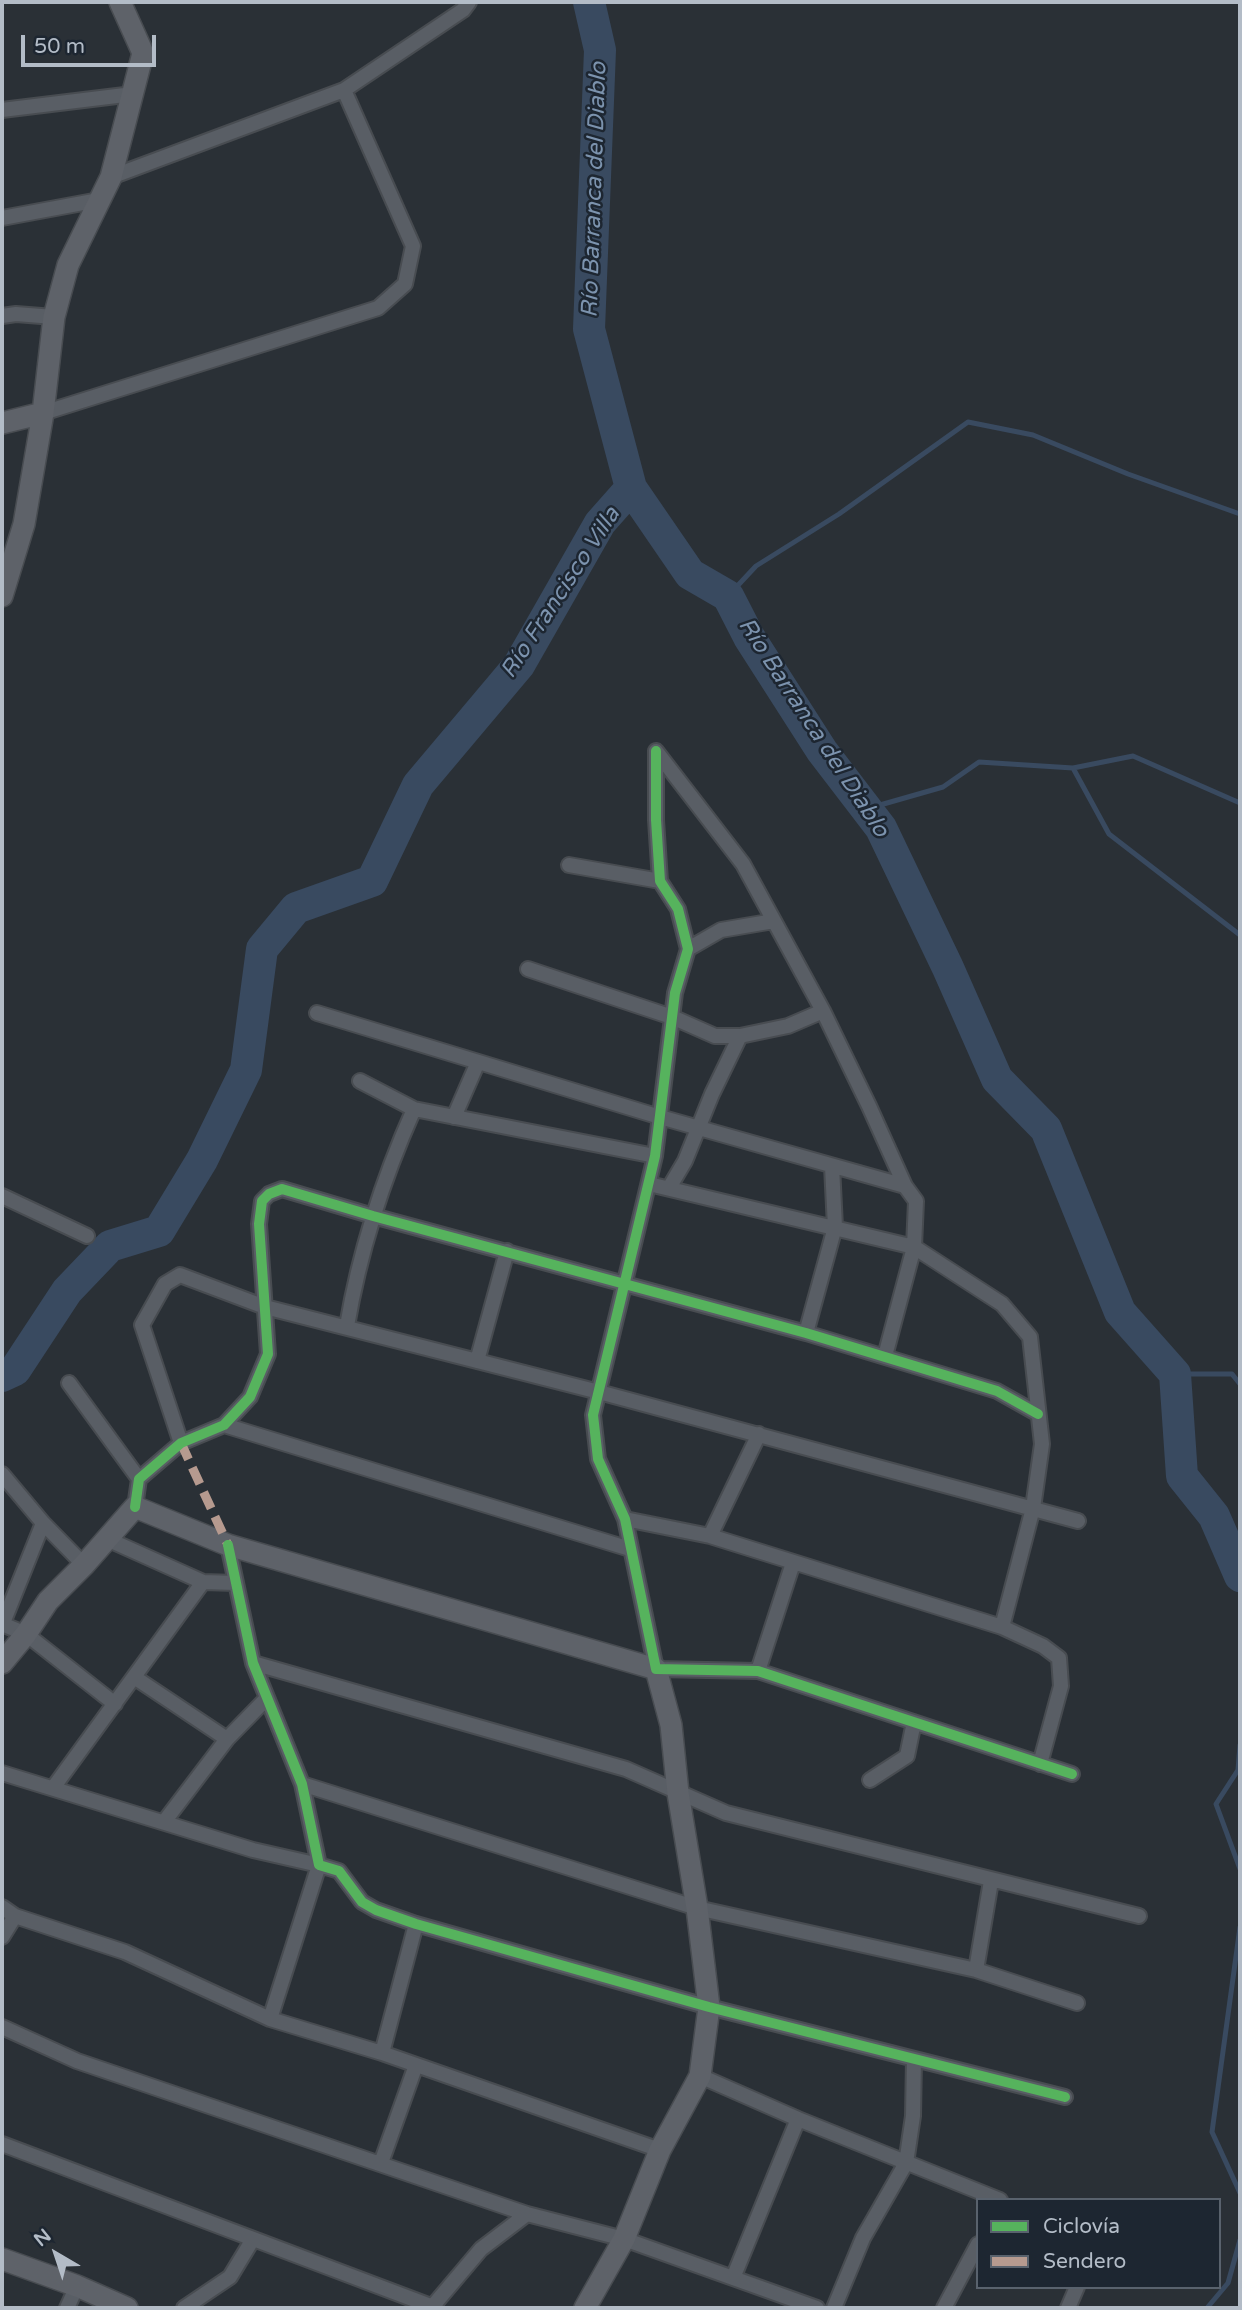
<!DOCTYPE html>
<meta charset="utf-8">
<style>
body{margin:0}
#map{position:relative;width:1242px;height:2310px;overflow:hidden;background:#2a3036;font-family:"Varela Round",sans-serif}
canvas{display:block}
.frame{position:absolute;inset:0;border:4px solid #b3bcc7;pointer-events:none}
.legend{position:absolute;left:976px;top:2198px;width:245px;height:91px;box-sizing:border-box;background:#1d2631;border:2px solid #59626d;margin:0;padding:9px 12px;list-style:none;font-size:21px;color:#b3bcc7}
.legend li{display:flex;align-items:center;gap:14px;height:35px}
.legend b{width:35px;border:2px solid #59626d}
.north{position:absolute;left:21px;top:2219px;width:70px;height:70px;-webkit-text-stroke:5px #1d2631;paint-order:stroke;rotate:321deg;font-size:19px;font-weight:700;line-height:28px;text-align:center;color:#b3bcc7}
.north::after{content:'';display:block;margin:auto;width:24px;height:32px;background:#b3bcc7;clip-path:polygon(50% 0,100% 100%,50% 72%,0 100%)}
.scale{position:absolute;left:21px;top:35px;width:135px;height:32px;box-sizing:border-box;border:4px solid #b3bcc7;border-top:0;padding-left:9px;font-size:21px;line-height:24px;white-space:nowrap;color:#b3bcc7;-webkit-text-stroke:5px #1d2631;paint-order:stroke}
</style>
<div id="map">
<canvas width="1242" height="2310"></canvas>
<div class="frame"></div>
<ul class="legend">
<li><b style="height:9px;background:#56b35d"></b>Ciclovía</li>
<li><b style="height:9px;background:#b69a8f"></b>Sendero</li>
</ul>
<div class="north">N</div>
<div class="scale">50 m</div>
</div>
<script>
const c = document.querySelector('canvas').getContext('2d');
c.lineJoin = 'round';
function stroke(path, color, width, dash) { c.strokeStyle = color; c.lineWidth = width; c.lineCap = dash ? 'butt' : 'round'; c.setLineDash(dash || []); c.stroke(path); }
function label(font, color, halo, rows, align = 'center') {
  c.font = font + ' "Varela Round",sans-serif'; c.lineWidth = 5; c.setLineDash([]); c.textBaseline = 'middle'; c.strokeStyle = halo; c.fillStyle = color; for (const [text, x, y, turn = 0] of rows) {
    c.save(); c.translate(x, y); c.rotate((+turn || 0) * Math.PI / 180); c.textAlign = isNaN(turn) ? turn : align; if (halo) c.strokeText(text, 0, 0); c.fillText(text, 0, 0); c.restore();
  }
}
stroke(new Path2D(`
 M 728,596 L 756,566 L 839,514 L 968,422 L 1033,435 L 1128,474 L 1240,514
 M 1073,768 L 1133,756 L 1240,803
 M 866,809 L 943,787 L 979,762 L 1073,768 L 1109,834 L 1240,935
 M 1175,1374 L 1232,1374 L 1240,1384
 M 1240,1745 L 1238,1770 L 1216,1804 L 1240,1869
 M 1240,1927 L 1212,2132 L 1240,2193
 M 1207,2308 L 1228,2283 L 1240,2240`), '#394a60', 5);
stroke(new Path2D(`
 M 589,2 L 600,50 L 589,329 L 631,488 L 690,574 L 728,596 L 749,637 L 822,751 L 881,828 L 948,968 L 997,1079 L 1046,1129 L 1120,1312 L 1175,1374 L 1182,1476 L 1214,1516 L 1240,1576
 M 2,1376 L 15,1370 L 67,1291 L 110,1246 L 159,1231 L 202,1160 L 246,1070 L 262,949 L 296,908 L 372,881 L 418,785 L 519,665 L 600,523 L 631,488`), '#394a60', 32);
const street = new Path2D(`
 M 2,110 L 133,94
 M 111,177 L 344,90 L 463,10 L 469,2
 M 2,218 L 99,200
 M 2,316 L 16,314 L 54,317
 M 43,413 L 378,308 L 405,284 L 413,246 L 344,90
 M 656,751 L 656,820 L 660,881 L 678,909 L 688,949 L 675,993 L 655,1156 L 593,1415 L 598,1459 L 625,1519 L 656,1669 L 758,1671 L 1072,1774
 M 656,751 L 743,864 L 823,1011 L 869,1106 L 905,1186 L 916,1201 L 914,1247 L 1002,1304 L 1030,1337 L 1042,1444 L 1033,1508 L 1002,1627
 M 569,865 L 660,881
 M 688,949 L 721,930 L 774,921
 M 528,969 L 672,1017 L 715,1036 L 740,1036 L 788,1026 L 823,1011
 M 317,1013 L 660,1117 L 905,1186
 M 360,1081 L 414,1109 L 655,1156
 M 454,1117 L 478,1062
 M 649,1184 L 914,1247 L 885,1356
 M 669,1188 L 685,1161 L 712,1094 L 740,1036
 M 2,1196 L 87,1236
 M 347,1326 C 360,1249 382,1181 414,1109
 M 806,1333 L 835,1227 L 832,1166
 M 477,1361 L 507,1251
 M 69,1383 L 139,1479
 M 224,1425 L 630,1549
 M 181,1443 L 142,1325 L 165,1284 L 180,1275 L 265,1307 L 599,1392 L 1078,1521
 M 2,1474 L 43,1523 L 84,1565
 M 135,1507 L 139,1479 L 181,1443 L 224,1425 L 250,1397 L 268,1354 L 259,1224 L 262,1201 L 269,1194 L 282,1189 L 373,1216 L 806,1333 L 997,1391 L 1038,1414
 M 625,1519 L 710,1536 L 1002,1627 L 1043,1646 L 1059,1658 L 1061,1686 L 1040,1764
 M 710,1536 L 759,1434
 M 107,1539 L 203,1582 L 236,1583
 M 228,1545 L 253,1663 L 302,1784 L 319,1865 L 339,1871 L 362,1902 L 376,1910 L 416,1924 L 709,2007 L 1065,2097
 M 3,1623 L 43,1523
 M 2,1624 L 26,1634 L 115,1704
 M 253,1663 L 626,1769 L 726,1813 L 1139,1916
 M 758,1671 L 793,1563
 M 134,1677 L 227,1739
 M 2,1773 L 253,1850 L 319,1865 L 270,2019
 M 870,1780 L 907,1756 L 914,1722
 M 302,1784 L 697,1908 L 976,1970 L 1077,2003
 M 53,1788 L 203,1582
 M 164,1822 L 227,1739 L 267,1698
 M 2,1907 L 15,1916 L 125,1952 L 270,2019 L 382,2053 L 660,2150
 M 2,1937 L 15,1916
 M 976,1970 L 991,1881
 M 2,2027 L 77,2061 L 527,2214 L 624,2239 L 817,2308
 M 382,2053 L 416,1924
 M 700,2076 L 798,2119 L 1000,2200
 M 2,2144 L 436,2308
 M 381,2163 L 416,2065
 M 733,2278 L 798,2119
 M 432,2307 L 481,2249 L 527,2214
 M 67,2308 L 77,2286
 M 184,2308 L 230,2277 L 253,2239
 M 834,2308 L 863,2238 L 906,2163 L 913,2116 L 914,2059
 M 944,2308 L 978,2244
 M 1068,2308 L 1077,2287`);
const secondary = new Path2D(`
 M 2,423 L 43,413
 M 2,596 L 24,524 L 43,413 L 54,317 L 68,265 L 111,177 L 143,53 L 120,2
 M 2,1663 L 26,1634 L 48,1601 L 84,1565 L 135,1507 L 228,1545 L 656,1669 L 671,1725 L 678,1793 L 697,1908 L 709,2007 L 700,2076 L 660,2150 L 624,2239 L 585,2308
 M 2,2259 L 77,2286 L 127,2308`);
stroke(street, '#484c51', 18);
stroke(secondary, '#484c51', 24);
stroke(street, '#595e65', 14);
stroke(secondary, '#5e6269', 21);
stroke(new Path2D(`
 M 181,1443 L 228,1545`), '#b69a8f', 9, [18, 9]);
stroke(new Path2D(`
 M 656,751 L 656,820 L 660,881 L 678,909 L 688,949 L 675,993 L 655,1156 L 593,1415 L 598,1459 L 625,1519 L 656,1669 L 758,1671 L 1072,1774
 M 135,1507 L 139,1479 L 181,1443 L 224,1425 L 250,1397 L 268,1354 L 259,1224 L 262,1201 L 269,1194 L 282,1189 L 373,1216 L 806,1333 L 997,1391 L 1038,1414
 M 228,1545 L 253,1663 L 302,1784 L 319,1865 L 339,1871 L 362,1902 L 376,1910 L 416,1924 L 709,2007 L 1065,2097`), '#56b35d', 10);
label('italic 23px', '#7c93ae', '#1d2631', [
 ["Río Barranca del Diablo",595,190,-88],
 ["Río Francisco Villa",561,593,-57],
 ["Río Barranca del Diablo",813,728,57]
]);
</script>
